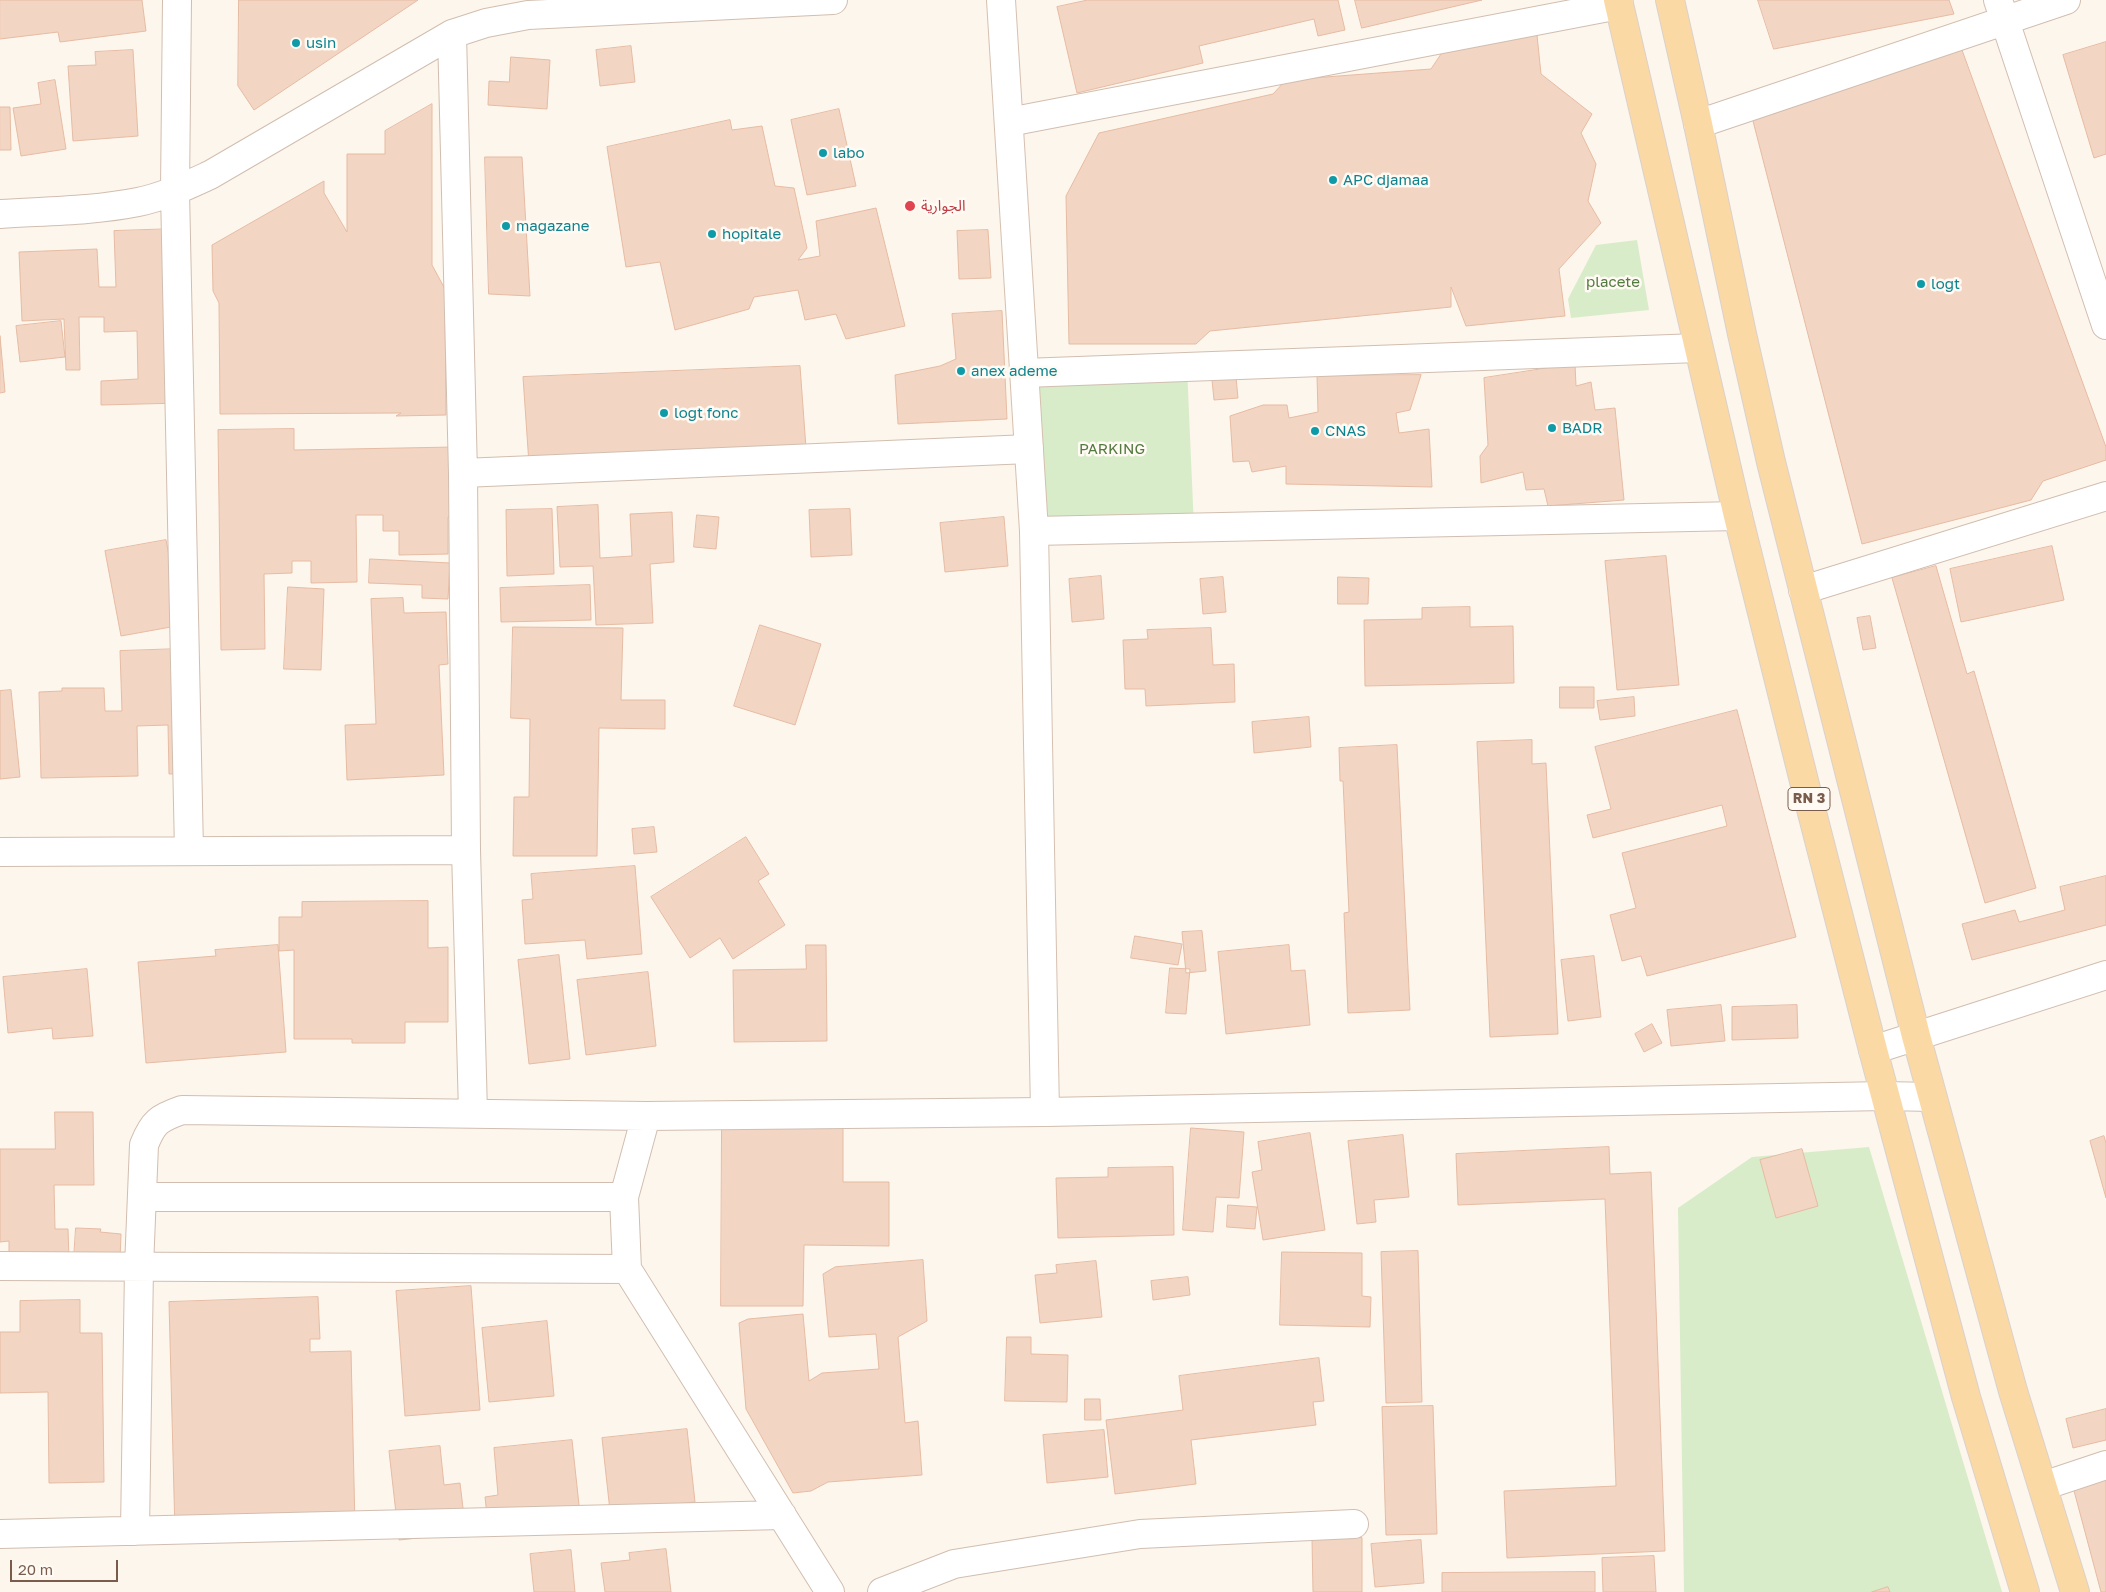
<!DOCTYPE html>
<meta charset="utf-8">
<style>
body{margin:0}
#map{position:relative;width:2106px;height:1592px;overflow:hidden;background:#fdf6ec;font-family:"Golos Text",sans-serif}
canvas{display:block}
.scale{position:absolute;left:10px;top:1560px;width:108px;height:22px;box-sizing:border-box;border:2px solid #7a5c4d;border-top:0;padding-left:6px;font-size:15px;line-height:18px;white-space:nowrap;color:#7a5c4d;-webkit-text-stroke:4px #fffaf3;paint-order:stroke}
</style>
<div id="map">
<canvas width="2106" height="1592"></canvas>
<div class="scale">20 m</div>
</div>
<script>
const c = document.querySelector('canvas').getContext('2d');
c.lineJoin = 'round';
function fill(path, color) { c.fillStyle = color; c.fill(path, 'evenodd'); }
function stroke(path, color, width, dash) { c.strokeStyle = color; c.lineWidth = width; c.lineCap = dash ? 'butt' : 'round'; c.setLineDash(dash || []); c.stroke(path); }
function label(font, color, halo, rows, align = 'center') {
  c.font = font + ' "Golos Text","Noto Sans Arabic",sans-serif'; c.lineWidth = 5; c.setLineDash([]); c.textBaseline = 'middle'; c.strokeStyle = halo; c.fillStyle = color; for (const [text, x, y, turn = 0] of rows) {
    c.save(); c.translate(x, y); c.rotate((+turn || 0) * Math.PI / 180); c.textAlign = isNaN(turn) ? turn : align; if (halo) c.strokeText(text, 0, 0); c.fillText(text, 0, 0); c.restore();
  }
}
fill(new Path2D(`
 M 1637,240 L 1649,310 L 1571,318 L 1568,299 L 1596,245 Z
 M 1187,367 L 1194,528 L 1038,527 L 1026,377 Z
 M 1869,1147 L 2002,1592 L 1684,1592 L 1678,1208 L 1752,1157 Z`), '#d8ecc9');
const building = new Path2D(`
 M 0,0 L 142,0 L 146,31 L 60,42 L 58,32 L 0,39 Z
 M 239,0 L 418,0 L 254,110 L 238,86 Z
 M 1088,0 L 1338,0 L 1345,30 L 1318,36 L 1314,19 L 1199,46 L 1203,63 L 1077,93 L 1057,7 Z
 M 1355,0 L 1482,0 L 1362,28 Z
 M 1758,0 L 1949,0 L 1954,14 L 1774,49 Z
 M 1537,35 L 1541,74 L 1592,114 L 1581,133 L 1596,164 L 1588,201 L 1601,223 L 1559,269 L 1565,316 L 1466,326 L 1451,287 L 1451,307 L 1210,331 L 1196,344 L 1069,344 L 1066,196 L 1099,133 L 1273,94 L 1286,80 L 1431,69 L 1445,48 Z
 M 2106,42 L 2106,154 L 2094,158 L 2063,55 Z
 M 631,46 L 635,82 L 600,86 L 596,50 Z
 M 133,50 L 138,136 L 73,141 L 68,66 L 96,65 L 95,52 Z
 M 1962,50 L 2106,447 L 2106,460 L 2043,481 L 2031,500 L 1862,544 L 1753,121 Z
 M 511,57 L 550,60 L 547,109 L 488,105 L 489,81 L 509,82 Z
 M 55,80 L 66,149 L 21,156 L 13,108 L 41,104 L 38,83 Z
 M 432,104 L 432,265 L 445,289 L 446,415 L 396,416 L 401,413 L 220,414 L 219,303 L 213,291 L 212,245 L 324,181 L 324,193 L 347,232 L 347,154 L 385,154 L 385,131 Z
 M 0,107 L 10,107 L 11,150 L 0,150 Z
 M 839,109 L 856,186 L 807,195 L 791,120 Z
 M 730,120 L 732,130 L 762,126 L 775,186 L 794,188 L 807,248 L 798,260 L 820,256 L 816,221 L 876,208 L 905,326 L 846,339 L 836,314 L 805,320 L 798,290 L 754,297 L 749,309 L 675,330 L 660,262 L 626,267 L 607,147 Z
 M 485,157 L 522,157 L 530,296 L 489,294 Z
 M 175,229 L 181,403 L 101,405 L 101,381 L 138,379 L 137,331 L 104,332 L 104,317 L 79,317 L 80,370 L 66,370 L 64,319 L 22,321 L 19,252 L 97,249 L 99,287 L 116,287 L 114,231 Z
 M 988,230 L 991,278 L 959,279 L 957,231 Z
 M 1002,311 L 1007,419 L 898,424 L 895,375 L 940,366 L 956,359 L 952,314 Z
 M 61,321 L 65,357 L 20,362 L 16,326 Z
 M 0,336 L 5,392 L 0,393 Z
 M 1575,364 L 1576,386 L 1591,382 L 1595,410 L 1615,408 L 1624,500 L 1548,506 L 1544,489 L 1526,490 L 1523,472 L 1481,483 L 1480,456 L 1488,445 L 1484,378 Z
 M 800,366 L 806,448 L 529,464 L 523,377 Z
 M 1421,375 L 1410,410 L 1396,413 L 1399,433 L 1429,429 L 1432,487 L 1286,484 L 1286,466 L 1252,472 L 1249,461 L 1233,462 L 1230,416 L 1263,405 L 1287,405 L 1289,418 L 1318,412 L 1317,376 Z
 M 1236,377 L 1238,398 L 1214,400 L 1212,380 Z
 M 294,429 L 294,450 L 454,447 L 455,517 L 448,517 L 448,554 L 399,555 L 399,531 L 383,531 L 383,515 L 356,515 L 357,582 L 311,583 L 311,561 L 292,561 L 292,573 L 264,574 L 265,649 L 221,650 L 218,430 Z
 M 598,505 L 600,558 L 632,556 L 630,514 L 672,512 L 674,562 L 650,564 L 653,623 L 596,625 L 593,566 L 560,567 L 557,507 Z
 M 552,509 L 554,574 L 507,576 L 506,510 Z
 M 850,509 L 852,555 L 811,557 L 809,510 Z
 M 697,515 L 719,517 L 716,549 L 694,547 Z
 M 1004,517 L 1008,566 L 945,572 L 940,523 Z
 M 166,540 L 182,625 L 121,636 L 105,551 Z
 M 2052,546 L 2064,600 L 1961,622 L 1950,569 Z
 M 1666,556 L 1679,685 L 1617,690 L 1605,561 Z
 M 370,559 L 450,563 L 448,599 L 422,598 L 422,585 L 369,583 Z
 M 1936,566 L 1967,674 L 1974,671 L 2036,888 L 1985,903 L 1892,578 Z
 M 1101,576 L 1104,619 L 1072,622 L 1069,579 Z
 M 1223,577 L 1226,612 L 1203,614 L 1200,579 Z
 M 1338,577 L 1369,578 L 1368,604 L 1338,604 Z
 M 590,585 L 591,620 L 501,622 L 500,588 Z
 M 288,587 L 324,589 L 321,670 L 284,669 Z
 M 403,598 L 404,613 L 446,612 L 448,664 L 439,665 L 444,775 L 347,780 L 345,725 L 376,724 L 371,599 Z
 M 1470,607 L 1470,627 L 1513,626 L 1514,683 L 1365,686 L 1364,620 L 1422,619 L 1422,608 Z
 M 1870,616 L 1876,648 L 1863,650 L 1857,618 Z
 M 760,625 L 821,644 L 795,725 L 734,706 Z
 M 513,627 L 623,628 L 621,700 L 665,700 L 665,729 L 599,728 L 597,856 L 513,856 L 514,797 L 529,797 L 530,719 L 511,718 Z
 M 1211,628 L 1213,665 L 1234,664 L 1235,702 L 1146,706 L 1145,689 L 1125,689 L 1123,640 L 1148,639 L 1147,630 Z
 M 179,649 L 195,773 L 169,774 L 168,725 L 137,726 L 138,776 L 41,778 L 39,692 L 62,691 L 62,688 L 104,688 L 105,711 L 122,711 L 120,651 Z
 M 1560,687 L 1594,687 L 1594,708 L 1560,708 Z
 M 11,690 L 20,777 L 0,779 L 0,691 Z
 M 1634,697 L 1635,716 L 1600,720 L 1597,701 Z
 M 1737,710 L 1796,937 L 1647,976 L 1641,956 L 1622,961 L 1610,915 L 1636,908 L 1622,853 L 1727,826 L 1722,805 L 1593,838 L 1587,815 L 1611,809 L 1595,747 Z
 M 1309,717 L 1311,747 L 1254,753 L 1252,722 Z
 M 1532,740 L 1532,764 L 1546,763 L 1558,1034 L 1490,1037 L 1477,742 Z
 M 1397,745 L 1410,1010 L 1348,1013 L 1344,913 L 1349,912 L 1343,781 L 1340,781 L 1339,748 Z
 M 654,827 L 657,852 L 634,854 L 632,829 Z
 M 746,837 L 769,874 L 758,881 L 785,925 L 733,959 L 720,938 L 690,958 L 651,897 Z
 M 635,866 L 642,954 L 587,959 L 585,940 L 525,944 L 522,900 L 533,899 L 531,874 Z
 M 2106,876 L 2106,925 L 1972,960 L 1962,924 L 2015,910 L 2019,922 L 2065,910 L 2060,887 Z
 M 428,901 L 428,948 L 448,947 L 448,1022 L 405,1022 L 405,1043 L 352,1043 L 352,1039 L 294,1039 L 294,950 L 279,951 L 279,917 L 302,917 L 302,902 Z
 M 1202,931 L 1206,971 L 1186,973 L 1182,932 Z
 M 1135,936 L 1182,944 L 1178,965 L 1131,958 Z
 M 278,945 L 286,1052 L 146,1063 L 138,962 L 216,956 L 215,950 Z
 M 806,945 L 826,945 L 827,1041 L 734,1042 L 733,970 L 806,969 Z
 M 1289,945 L 1291,971 L 1305,970 L 1310,1025 L 1226,1034 L 1218,952 Z
 M 559,955 L 570,1059 L 529,1064 L 518,960 Z
 M 1594,956 L 1601,1017 L 1568,1021 L 1561,960 Z
 M 1170,968 L 1190,969 L 1186,1014 L 1166,1013 Z
 M 87,969 L 93,1036 L 53,1039 L 52,1028 L 8,1033 L 3,977 Z
 M 648,972 L 656,1046 L 586,1055 L 577,980 Z
 M 1721,1005 L 1725,1041 L 1671,1046 L 1667,1010 Z
 M 1797,1005 L 1798,1038 L 1732,1040 L 1732,1007 Z
 M 1652,1024 L 1662,1043 L 1644,1052 L 1635,1034 Z
 M 55,1112 L 93,1112 L 94,1185 L 54,1185 L 55,1229 L 68,1229 L 69,1259 L 9,1260 L 9,1241 L 0,1242 L 0,1149 L 55,1149 Z
 M 722,1121 L 843,1122 L 843,1182 L 889,1182 L 889,1246 L 804,1245 L 803,1306 L 721,1306 Z
 M 1191,1128 L 1244,1132 L 1239,1198 L 1216,1197 L 1213,1232 L 1183,1230 Z
 M 1310,1133 L 1325,1230 L 1263,1240 L 1252,1172 L 1262,1170 L 1258,1142 Z
 M 1403,1135 L 1409,1197 L 1374,1200 L 1376,1222 L 1357,1224 L 1348,1141 Z
 M 2104,1136 L 2106,1143 L 2106,1198 L 2090,1141 Z
 M 1609,1147 L 1610,1174 L 1651,1172 L 1665,1551 L 1507,1558 L 1504,1491 L 1616,1486 L 1605,1199 L 1458,1205 L 1456,1154 Z
 M 1802,1149 L 1818,1206 L 1776,1218 L 1760,1160 Z
 M 1173,1167 L 1174,1235 L 1058,1238 L 1056,1178 L 1108,1177 L 1108,1168 Z
 M 1228,1205 L 1257,1207 L 1255,1229 L 1227,1227 Z
 M 76,1228 L 101,1229 L 100,1232 L 121,1234 L 120,1260 L 74,1258 Z
 M 1418,1251 L 1422,1402 L 1386,1403 L 1381,1252 Z
 M 1282,1252 L 1362,1253 L 1362,1296 L 1371,1297 L 1370,1327 L 1280,1325 Z
 M 923,1260 L 927,1321 L 898,1337 L 905,1423 L 918,1421 L 922,1475 L 828,1482 L 811,1491 L 793,1493 L 746,1409 L 739,1323 L 748,1319 L 803,1314 L 809,1381 L 822,1373 L 879,1369 L 876,1334 L 829,1337 L 823,1274 L 835,1267 Z
 M 1096,1261 L 1102,1317 L 1040,1323 L 1035,1275 L 1057,1273 L 1056,1265 Z
 M 1188,1277 L 1190,1295 L 1153,1300 L 1151,1281 Z
 M 471,1286 L 480,1410 L 405,1416 L 396,1291 Z
 M 318,1297 L 320,1339 L 310,1339 L 310,1352 L 351,1351 L 355,1526 L 175,1532 L 169,1302 Z
 M 80,1300 L 80,1333 L 102,1333 L 104,1482 L 49,1483 L 48,1392 L 0,1393 L 0,1332 L 20,1332 L 20,1301 Z
 M 547,1321 L 554,1396 L 489,1402 L 482,1328 Z
 M 1007,1337 L 1031,1337 L 1031,1354 L 1068,1355 L 1067,1402 L 1005,1401 Z
 M 1319,1358 L 1324,1401 L 1313,1402 L 1316,1425 L 1191,1440 L 1196,1484 L 1115,1494 L 1106,1420 L 1183,1410 L 1179,1376 Z
 M 1085,1399 L 1100,1399 L 1101,1420 L 1085,1420 Z
 M 1433,1406 L 1437,1534 L 1386,1535 L 1382,1407 Z
 M 2106,1409 L 2106,1440 L 2073,1448 L 2066,1419 Z
 M 687,1429 L 695,1502 L 610,1511 L 602,1438 Z
 M 1104,1430 L 1108,1477 L 1047,1483 L 1043,1435 Z
 M 572,1440 L 580,1514 L 488,1524 L 485,1497 L 498,1495 L 494,1448 Z
 M 440,1446 L 444,1485 L 460,1483 L 466,1533 L 399,1540 L 389,1451 Z
 M 2106,1478 L 2106,1592 L 2101,1592 L 2073,1487 Z
 M 1362,1538 L 1362,1592 L 1313,1592 L 1312,1539 Z
 M 1421,1540 L 1424,1583 L 1375,1587 L 1371,1544 Z
 M 666,1549 L 671,1592 L 605,1592 L 601,1563 L 630,1560 L 629,1553 Z
 M 571,1550 L 575,1592 L 534,1592 L 530,1554 Z
 M 1654,1556 L 1656,1592 L 1603,1592 L 1602,1558 Z
 M 1595,1572 L 1595,1592 L 1442,1592 L 1442,1573 Z
 M 1888,1587 L 1890,1592 L 1872,1592 Z`);
fill(building, '#f3d5c3');
stroke(building, '#e6bba3', 1);
const street = new Path2D(`
 M 177,0 L 175,191 L 189,851
 M 1998,0 L 2106,325
 M 1009,122 L 1619,5
 M 1698,124 L 2066,0
 M 0,214 C 46,211 93,211 138,202 C 163,197 186,186 210,175 L 452,34 L 486,23 L 528,15 L 833,0
 M 1024,373 L 1698,348
 M 463,473 L 1029,449
 M 1034,531 L 1738,516
 M 1803,590 L 2106,496
 M 466,850 L 473,1113
 M 0,852 L 466,850 L 463,473 L 452,34
 M 1873,1050 L 2106,975
 M 646,1116 L 624,1197 L 627,1269 L 830,1592
 M 142,1197 L 624,1197
 M 0,1266 L 627,1269
 M 2043,1486 L 2106,1465
 M 135,1531 L 139,1267 L 144,1145 C 153,1122 159,1118 182,1110 L 646,1116 L 1045,1112 L 1885,1096 L 1932,1097
 M 0,1534 L 782,1515
 M 882,1592 L 954,1564 L 1140,1534 L 1354,1524`);
const secondary = new Path2D(`
 M 1001,0 L 1034,531 L 1045,1112`);
const primary = new Path2D(`
 M 1618,0 L 1738,516 L 1808,797 L 1873,1050 L 1966,1397 L 2025,1592
 M 1670,0 L 1698,124 L 1742,334 L 1771,462 L 1916,1036 L 2013,1391 L 2075,1592`);
stroke(street, '#d1beb0', 30);
stroke(secondary, '#d6c0b0', 30);
stroke(primary, '#dad1cd', 30);
stroke(street, '#fff', 28);
stroke(secondary, '#fff', 28);
stroke(primary, '#fbd9a5', 28);
for (const [x, y, r, color] of [
 [296,43,5,"#0f9aa8"],
 [823,153,5,"#0f9aa8"],
 [1333,180,5,"#0f9aa8"],
 [910,206,6,"#e0444e"],
 [506,226,5,"#0f9aa8"],
 [712,234,5,"#0f9aa8"],
 [1921,284,5,"#0f9aa8"],
 [961,371,5,"#0f9aa8"],
 [664,413,5,"#0f9aa8"],
 [1552,428,5,"#0f9aa8"],
 [1315,431,5,"#0f9aa8"]
]) { const dot = new Path2D(); dot.arc(x, y, r, 0, 2 * Math.PI); c.fillStyle = color; c.fill(dot); stroke(dot, '#fffaf3', 2); }
for (const [x, y, w] of [
 [1809,799,42]
]) { const box = new Path2D(); box.roundRect(x - w / 2, y - 11.5, w, 23, 4); c.fillStyle = '#fffaf3'; c.fill(box); stroke(box, '#7a5c4d', 1); }
label('bold 14px', '#7a5c4d', null, [
 ["RN 3",1809,799]
]);
label('15px', '#0d838f', '#fffaf3', [
 ["usin",306,43],
 ["labo",833,153],
 ["APC djamaa",1343,180],
 ["magazane",516,226],
 ["hopitale",722,234],
 ["logt",1931,284],
 ["anex ademe",971,371],
 ["logt fonc",674,413],
 ["BADR",1562,428],
 ["CNAS",1325,431]
], 'left');
label('15px', '#be3a42', '#fffaf3', [
 ["الجوارية",921,206]
], 'left');
label('15px', '#537a41', '#fffaf3', [
 ["placete",1613,282],
 ["PARKING",1112,449]
]);
</script>
